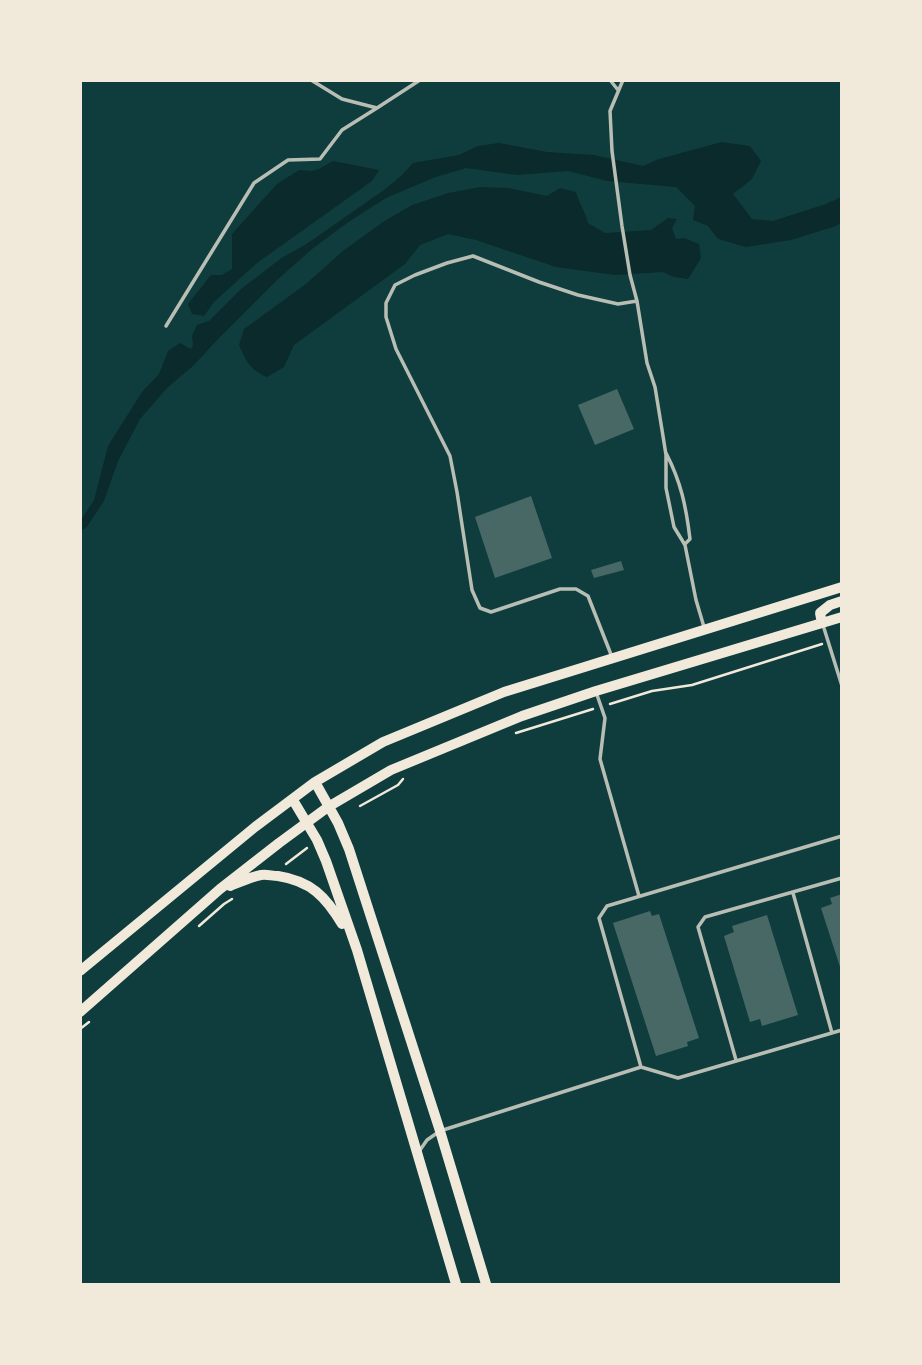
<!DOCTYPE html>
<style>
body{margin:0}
#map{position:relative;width:922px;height:1365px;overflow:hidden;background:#0f3d3e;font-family:"Exo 2",sans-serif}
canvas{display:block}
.frame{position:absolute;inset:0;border:82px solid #f1e9da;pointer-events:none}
</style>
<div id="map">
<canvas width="922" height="1365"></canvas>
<div class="frame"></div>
</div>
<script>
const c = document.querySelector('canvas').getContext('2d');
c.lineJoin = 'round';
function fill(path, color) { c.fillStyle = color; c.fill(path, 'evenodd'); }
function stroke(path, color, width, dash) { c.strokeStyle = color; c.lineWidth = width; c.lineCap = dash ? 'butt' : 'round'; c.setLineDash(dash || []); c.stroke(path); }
fill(new Path2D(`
 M 722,142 L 750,146 L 761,161 L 752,179 L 733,194 L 752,219 L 773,221 L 826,204 L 841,197 L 841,223 L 836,226 L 791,240 L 746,247 L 718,239 L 708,226 L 693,220 L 695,206 L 676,187 L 607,181 L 568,171 L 517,175 L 466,168 L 433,178 L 386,198 L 347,223 L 312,249 L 276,281 L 218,339 L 194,365 L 167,388 L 140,419 L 118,461 L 104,501 L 86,528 L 81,530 L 81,520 L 94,500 L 108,446 L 142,392 L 159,374 L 168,351 L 180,343 L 191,349 L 193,346 L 192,336 L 197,325 L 209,321 L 241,289 L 283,257 L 305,245 L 384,190 L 401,176 L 413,163 L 459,155 L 478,146 L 499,143 L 547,152 L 594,155 L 643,166 L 659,159 Z
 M 333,161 L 379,170 L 372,181 L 257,263 L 214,302 L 204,316 L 192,314 L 188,304 L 211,275 L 222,275 L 232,269 L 232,234 L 277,184 L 299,170 L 311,171 L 319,169 Z
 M 480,187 L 508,188 L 547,196 L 560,188 L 576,192 C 579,203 585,211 588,223 L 605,233 L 651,230 L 668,218 L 677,219 L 672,228 L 676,239 L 684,238 L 699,244 L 701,258 L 688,279 L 674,277 L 663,272 L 615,275 L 556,267 L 476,240 L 448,234 L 420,245 L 405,264 L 294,345 L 284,367 L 267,377 C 250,370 246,361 239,345 L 244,329 L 306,284 L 343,251 L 383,222 L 412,205 L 448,193 Z`), '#0a2a2b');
fill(new Path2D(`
 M 617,389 L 634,429 L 595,445 L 578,405 Z
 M 531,496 L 552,558 L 495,578 L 475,517 Z
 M 621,561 L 624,570 L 594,578 L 591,570 Z
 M 842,894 L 842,970 L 841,970 L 821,908 L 832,904 L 830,898 Z
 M 650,911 L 652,916 L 659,914 L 699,1038 L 687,1042 L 688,1046 L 656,1056 L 613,923 Z
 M 767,915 L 798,1015 L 762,1026 L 760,1019 L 750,1022 L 724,936 L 734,932 L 732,926 Z`), '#486865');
stroke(new Path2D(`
 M 610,704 L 652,691 L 692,685 L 822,644
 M 516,733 L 593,709
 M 360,806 L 398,785 L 403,779
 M 286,864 L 307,848
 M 199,926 L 224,904 L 232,899
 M 80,1029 L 89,1022`), '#f1e9da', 2.5);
stroke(new Path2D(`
 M 610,80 L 618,90
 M 623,80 L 610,111 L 612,151 L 622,226 L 630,275 L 637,301
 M 377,108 L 420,80
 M 166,326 L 254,183 L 288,160 L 320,159 L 342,130 L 377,108 L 342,99 L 311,80
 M 666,453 C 681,482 686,506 690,539 L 685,544
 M 823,625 L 842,686
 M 612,657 L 588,596 L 576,589 L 560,589 L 491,612 L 480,608 L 472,590 L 457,492 L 450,456 L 396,349 L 386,317 L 386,303 L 395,285 L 415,275 L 447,263 L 473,256 L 539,282 L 578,295 L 618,304 L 637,301 L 647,363 L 655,387 L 663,436 L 666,455 L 666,488 L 674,527 L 685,545 L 696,600 L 704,627
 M 596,692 L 605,718 L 600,759 L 639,896
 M 793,893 L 832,1033
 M 736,1060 L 698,927 L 705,917 L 842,878
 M 641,1067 L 678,1078 L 842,1030
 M 420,1150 L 427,1140 L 440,1131 L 641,1067 L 599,918 L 607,906 L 842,836`), '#b8beb3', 3.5);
stroke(new Path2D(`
 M 822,623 L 820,613 L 830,605 L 842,601
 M 315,782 L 338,823 L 349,849 L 440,1131 L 486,1284
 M 293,800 L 317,840 L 326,861 L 357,950 L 456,1284
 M 230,886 C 240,882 251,877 261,875 C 267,874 272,876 278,876 C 311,881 326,897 342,924
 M 80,971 L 255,827 L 315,782 L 383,742 L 504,692 L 842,587
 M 80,1012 L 220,889 L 279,843 L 328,807 L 391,770 L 522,716 L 596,691 L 842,617`), '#f1e9da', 10);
</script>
